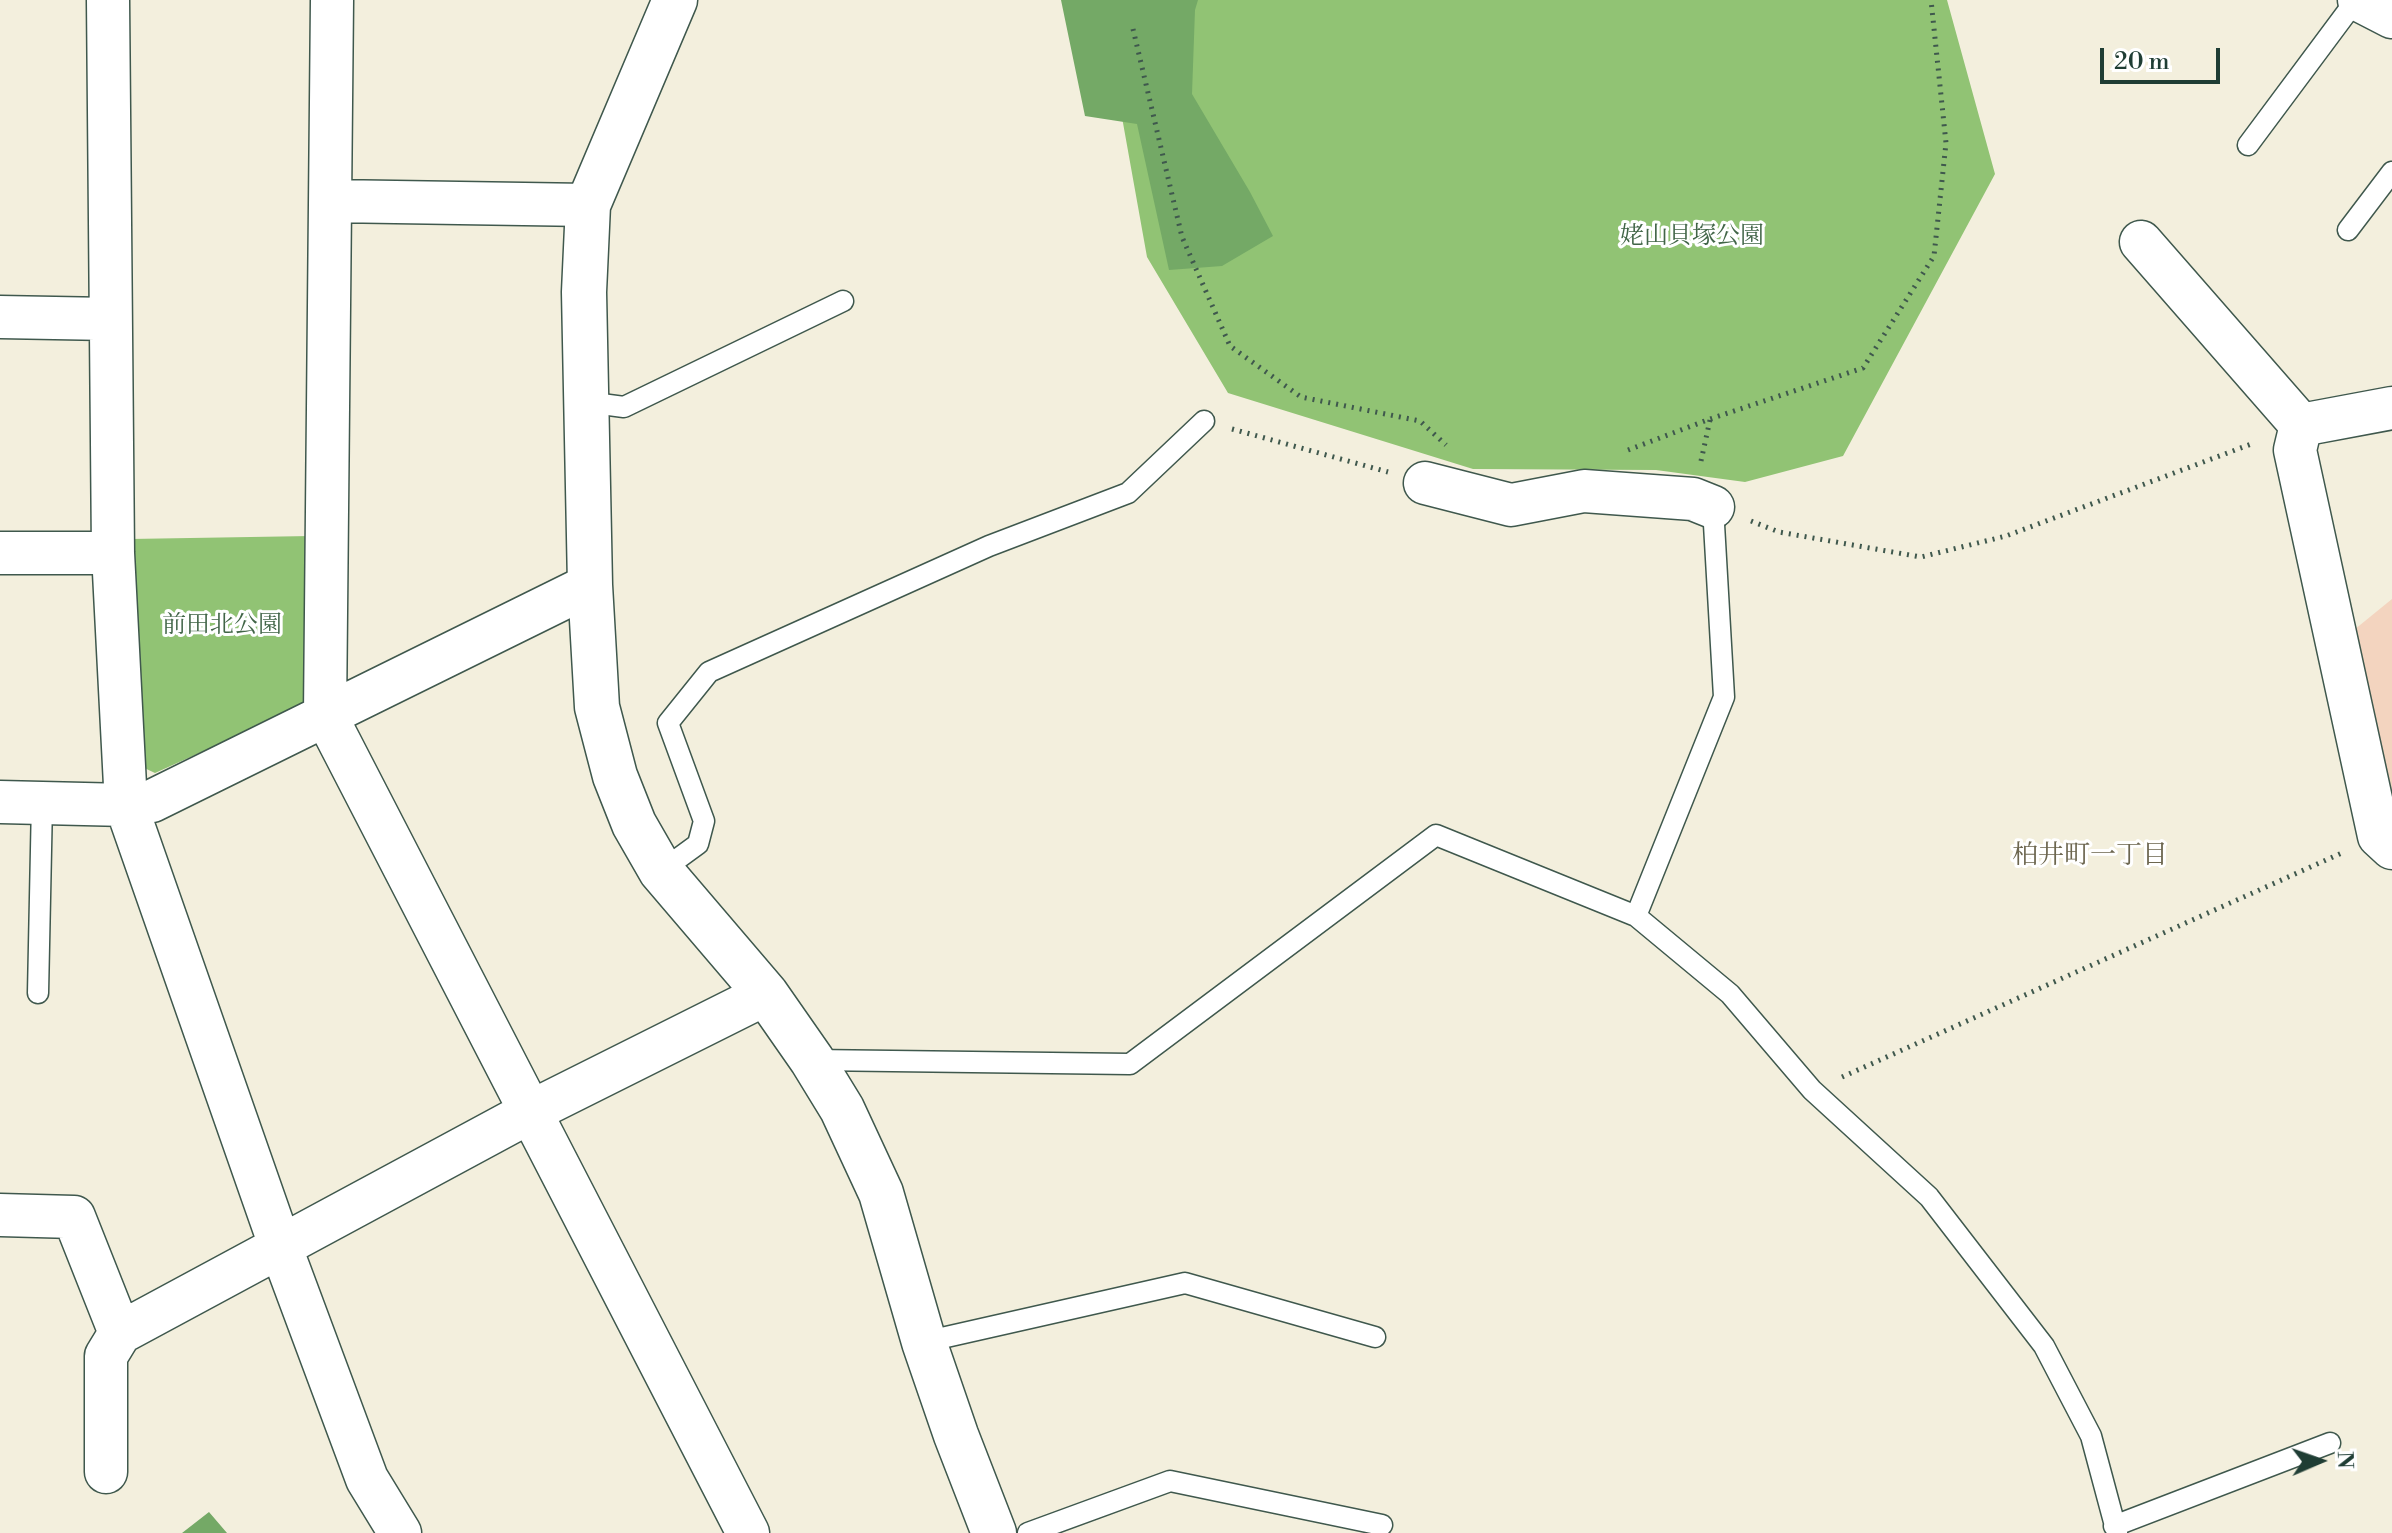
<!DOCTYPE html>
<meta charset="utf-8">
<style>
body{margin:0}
#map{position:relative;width:2392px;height:1533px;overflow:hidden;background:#f3efdd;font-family:"Libre Bodoni",serif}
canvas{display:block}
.north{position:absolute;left:2280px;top:1421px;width:80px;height:80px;-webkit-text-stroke:6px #fff;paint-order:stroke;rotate:88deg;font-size:22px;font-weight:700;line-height:32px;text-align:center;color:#1f3d34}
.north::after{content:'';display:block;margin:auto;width:28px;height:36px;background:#1f3d34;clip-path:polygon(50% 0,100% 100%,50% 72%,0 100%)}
.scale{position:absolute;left:2100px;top:48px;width:120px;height:36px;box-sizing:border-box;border:4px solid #1f3d34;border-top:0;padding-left:10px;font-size:24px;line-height:28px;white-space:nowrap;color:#1f3d34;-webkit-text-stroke:6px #fff;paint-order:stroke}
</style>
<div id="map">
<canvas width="2392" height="1533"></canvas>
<div class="north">N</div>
<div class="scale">20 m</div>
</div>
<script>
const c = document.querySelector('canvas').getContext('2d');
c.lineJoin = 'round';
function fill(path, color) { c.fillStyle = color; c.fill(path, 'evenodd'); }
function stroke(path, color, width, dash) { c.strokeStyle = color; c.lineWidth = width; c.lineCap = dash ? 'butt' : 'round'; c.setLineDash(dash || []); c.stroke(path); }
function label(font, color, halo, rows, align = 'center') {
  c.font = font + ' "Libre Bodoni","Noto Serif JP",serif'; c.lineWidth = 6; c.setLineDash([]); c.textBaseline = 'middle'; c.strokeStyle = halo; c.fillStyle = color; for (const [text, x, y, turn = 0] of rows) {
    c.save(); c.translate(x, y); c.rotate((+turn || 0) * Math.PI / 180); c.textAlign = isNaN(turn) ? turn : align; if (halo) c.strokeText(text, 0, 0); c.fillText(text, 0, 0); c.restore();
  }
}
fill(new Path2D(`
 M 2392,599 L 2392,823 L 2349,634 Z`), '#f3d4bf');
fill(new Path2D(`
 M 1101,0 L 1947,0 L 1995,174 L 1843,456 L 1745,482 L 1656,470 L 1473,469 L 1228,393 L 1147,257 Z
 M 311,536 L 310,703 L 155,773 L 138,765 L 130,539 Z`), '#91c374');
fill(new Path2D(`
 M 1061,0 L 1198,0 L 1195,10 L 1192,94 L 1250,192 L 1273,236 L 1222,266 L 1169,270 L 1137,124 L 1085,116 Z
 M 209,1512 L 227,1533 L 182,1533 Z`), '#74a966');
const lane = new Path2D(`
 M 2248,145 L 2356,0
 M 2348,230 L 2392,172
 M 586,402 L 624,407 L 843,301
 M 661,871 L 698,844 L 704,821 L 668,723 L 709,672 L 989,546 L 1128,493 L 1204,421
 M 1636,916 L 1724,697 L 1713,507
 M 38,993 L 42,802
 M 813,1060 L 1130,1064 L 1436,835 L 1636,916 L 1730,994 L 1812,1090 L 1929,1197 L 2044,1346 L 2091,1436 L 2117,1533
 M 924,1342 L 1185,1283 L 1375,1337
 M 2114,1526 L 2330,1443
 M 1028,1533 L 1170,1481 L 1382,1525`);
const street = new Path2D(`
 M 108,0 L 113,553 L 126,805 L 281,1248 L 367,1479 L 400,1533
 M 332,0 L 325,714 L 748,1533
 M 2359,0 L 2392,17
 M 331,201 L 588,205
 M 2141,242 L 2301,425
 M 0,317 L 109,319
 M 2301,425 L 2295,450 L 2379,836 L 2392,848
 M 2301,425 L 2392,408
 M 1425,483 L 1511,505 L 1584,491 L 1693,499 L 1713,507
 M 0,553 L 113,553
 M 0,802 L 126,805 L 152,801 L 590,585
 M 0,1215 L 74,1217 L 120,1333
 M 106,1472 L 106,1356 L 120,1333 L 530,1112 L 766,994`);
const secondary = new Path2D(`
 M 675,0 L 588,205 L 584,292 L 590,585 L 597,707 L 615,776 L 634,824 L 661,871 L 766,994 L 812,1060 L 842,1109 L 881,1193 L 924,1342 L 956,1435 L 994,1533`);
stroke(lane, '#3f584d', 23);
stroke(street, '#3f584d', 45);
stroke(secondary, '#3f584d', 47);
stroke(new Path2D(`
 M 1133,29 L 1182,237 L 1230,346 L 1301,397 L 1420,421 L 1446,445
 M 1232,429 L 1388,472
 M 1628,450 L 1710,419 L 1863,368 L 1934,256 L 1946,143 L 1931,0
 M 1701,461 L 1710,420
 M 1751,521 L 1779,532 L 1921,557 L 2006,536 L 2254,443
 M 1842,1077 L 2344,852`), '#3f584d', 5, [2, 6]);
stroke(lane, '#fff', 20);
stroke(street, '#fff', 42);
stroke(secondary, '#fff', 44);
label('24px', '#416547', '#fff', [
 ["姥山貝塚公園",1692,237],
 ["前田北公園",222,626]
]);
label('26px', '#6c664f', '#fff', [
 ["柏井町一丁目",2090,857]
]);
</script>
